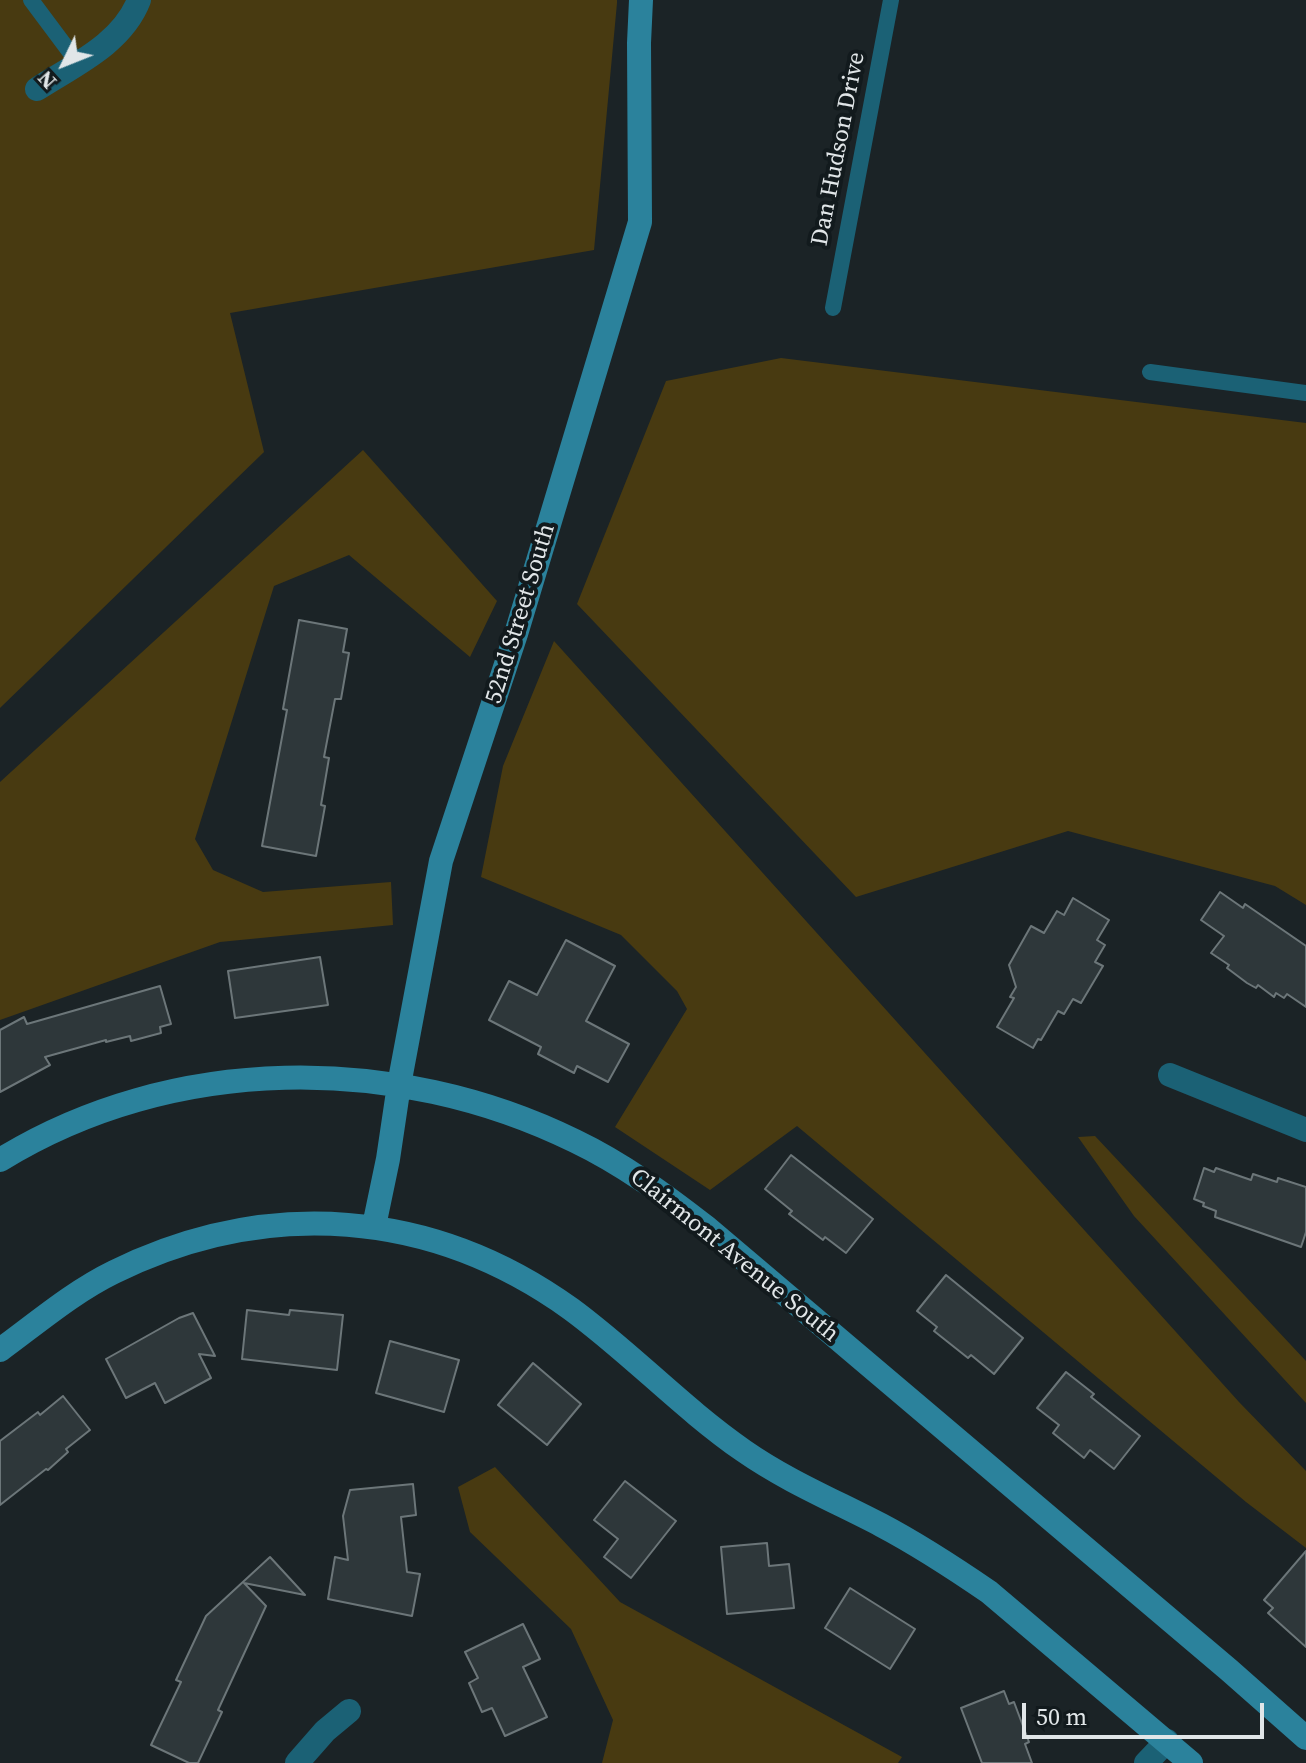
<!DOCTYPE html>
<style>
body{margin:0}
#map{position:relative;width:1306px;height:1763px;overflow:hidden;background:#1b2326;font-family:"Source Serif 4",serif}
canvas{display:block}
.north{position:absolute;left:24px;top:24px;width:80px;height:80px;-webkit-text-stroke:6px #121a1d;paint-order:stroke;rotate:227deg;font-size:22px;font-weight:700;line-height:32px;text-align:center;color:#e1e6e8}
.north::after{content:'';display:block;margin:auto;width:28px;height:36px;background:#e1e6e8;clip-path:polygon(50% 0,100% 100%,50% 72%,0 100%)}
.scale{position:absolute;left:1022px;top:1703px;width:242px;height:36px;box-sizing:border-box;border:4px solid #e1e6e8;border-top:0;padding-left:10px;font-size:24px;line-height:28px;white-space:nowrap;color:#e1e6e8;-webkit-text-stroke:6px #121a1d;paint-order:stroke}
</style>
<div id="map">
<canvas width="1306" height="1763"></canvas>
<div class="north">N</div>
<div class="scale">50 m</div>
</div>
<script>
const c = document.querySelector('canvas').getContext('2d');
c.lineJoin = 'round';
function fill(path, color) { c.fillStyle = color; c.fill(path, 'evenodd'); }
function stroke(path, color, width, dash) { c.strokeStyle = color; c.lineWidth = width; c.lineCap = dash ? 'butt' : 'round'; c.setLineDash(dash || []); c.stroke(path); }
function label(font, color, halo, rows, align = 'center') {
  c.font = font + ' "Source Serif 4",serif'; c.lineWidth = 8; c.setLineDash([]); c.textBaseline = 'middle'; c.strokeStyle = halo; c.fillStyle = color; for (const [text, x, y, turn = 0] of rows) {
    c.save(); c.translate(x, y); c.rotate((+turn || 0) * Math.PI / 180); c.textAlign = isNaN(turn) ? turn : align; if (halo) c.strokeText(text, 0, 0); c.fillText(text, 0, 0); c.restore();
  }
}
fill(new Path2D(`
 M 0,0 L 617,0 L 617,3 L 594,250 L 230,313 L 264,452 L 0,708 Z
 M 781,358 L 1306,423 L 1306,905 L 1275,886 L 1068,831 L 856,897 L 577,604 L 666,381 Z
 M 363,450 L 497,601 L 470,657 L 349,555 L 274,586 L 195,839 L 213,870 L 263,892 L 391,882 L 393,925 L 220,942 L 0,1020 L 0,782 Z
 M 554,641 L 1239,1402 L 1306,1471 L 1306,1548 L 1246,1502 L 797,1126 L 710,1190 L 615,1127 L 687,1009 L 677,991 L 621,935 L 481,877 L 503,766 Z
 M 1095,1136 L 1306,1361 L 1306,1403 L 1134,1216 L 1078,1137 Z
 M 495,1467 L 620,1602 L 902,1757 L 898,1763 L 602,1763 L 613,1720 L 571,1629 L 470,1532 L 458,1487 Z`), '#483a11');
const building = new Path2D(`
 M 299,620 L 347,629 L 343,652 L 349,653 L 341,699 L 335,699 L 324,757 L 329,758 L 321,805 L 325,806 L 316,856 L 262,846 L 287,710 L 283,709 Z
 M 1220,892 L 1243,908 L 1245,904 L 1306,946 L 1306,1007 L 1287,994 L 1284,998 L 1276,993 L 1274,997 L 1258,985 L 1256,988 L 1247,983 L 1227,968 L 1229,965 L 1211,953 L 1224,936 L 1201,920 Z
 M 1073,898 L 1109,920 L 1097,940 L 1105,945 L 1095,962 L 1103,966 L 1081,1003 L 1073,999 L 1064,1014 L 1058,1011 L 1041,1040 L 1038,1039 L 1033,1048 L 997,1027 L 1014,998 L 1010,997 L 1016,987 L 1009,965 L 1031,926 L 1044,933 L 1057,911 L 1064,915 Z
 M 566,940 L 615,966 L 586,1021 L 629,1044 L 608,1082 L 577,1066 L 574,1073 L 538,1054 L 541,1047 L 489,1020 L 509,981 L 537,995 Z
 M 320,957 L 328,1005 L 235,1018 L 228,971 Z
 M 160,986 L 171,1024 L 160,1027 L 161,1033 L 131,1041 L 130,1036 L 106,1042 L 106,1040 L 45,1057 L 50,1065 L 0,1092 L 0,1030 L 24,1017 L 27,1024 Z
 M 791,1155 L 873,1219 L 846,1253 L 825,1237 L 823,1240 L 789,1214 L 792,1211 L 765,1189 Z
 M 1204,1168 L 1214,1172 L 1216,1168 L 1251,1180 L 1253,1174 L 1277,1182 L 1278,1178 L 1306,1187 L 1306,1232 L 1301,1247 L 1215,1217 L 1216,1211 L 1203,1206 L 1204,1203 L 1194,1199 Z
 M 946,1275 L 1023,1338 L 994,1374 L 971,1355 L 968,1358 L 934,1331 L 937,1327 L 917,1311 Z
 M 247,1310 L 289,1315 L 290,1310 L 343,1315 L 337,1370 L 242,1359 Z
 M 193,1313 L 215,1356 L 199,1354 L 211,1378 L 165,1403 L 155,1383 L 126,1398 L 106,1359 L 179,1318 Z
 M 390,1341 L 459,1360 L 444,1412 L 376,1393 Z
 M 533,1363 L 581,1404 L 547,1445 L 498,1405 Z
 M 1066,1372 L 1094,1394 L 1091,1397 L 1140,1436 L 1114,1469 L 1090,1450 L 1084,1458 L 1053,1433 L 1059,1425 L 1037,1408 Z
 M 63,1396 L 90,1430 L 66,1449 L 68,1452 L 48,1470 L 46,1469 L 0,1505 L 0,1441 L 38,1412 L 40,1415 Z
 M 625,1481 L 676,1521 L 631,1578 L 604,1557 L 618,1539 L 594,1520 Z
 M 413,1484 L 416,1515 L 401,1517 L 407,1572 L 420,1574 L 412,1616 L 328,1599 L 335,1557 L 348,1560 L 343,1516 L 350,1490 Z
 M 767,1543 L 769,1566 L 789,1564 L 794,1608 L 727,1614 L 721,1547 Z
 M 1306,1551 L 1306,1647 L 1268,1613 L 1273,1608 L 1264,1600 Z
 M 270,1557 L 305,1595 L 244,1583 L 266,1606 L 218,1710 L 222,1712 L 198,1763 L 189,1763 L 151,1745 L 181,1682 L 176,1680 L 206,1616 Z
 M 850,1588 L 915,1629 L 890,1669 L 825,1628 Z
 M 523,1624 L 540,1659 L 523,1667 L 547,1717 L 505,1736 L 492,1708 L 482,1712 L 469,1683 L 478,1678 L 465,1652 Z
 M 1004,1691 L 1009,1704 L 1014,1702 L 1029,1742 L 1025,1744 L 1032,1763 L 982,1763 L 961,1708 Z`);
fill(building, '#2e373a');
stroke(building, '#6c7679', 2);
stroke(new Path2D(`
 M 31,0 L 78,63
 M 833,308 L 891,0
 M 1150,372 L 1306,393`), '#1b6175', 16);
stroke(new Path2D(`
 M 37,89 C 74,65 122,44 139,0
 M 1170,1075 L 1306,1130
 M 297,1763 L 325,1731 L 349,1711
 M 1146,1763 L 1167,1741`), '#1b6175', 24);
stroke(new Path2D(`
 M 0,1160 C 172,1054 396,1053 575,1141 C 623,1164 665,1195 706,1227 L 1229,1670 L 1306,1738
 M 374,1226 L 388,1159 L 399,1085 L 441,861 L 516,634 L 640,222 L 639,43 L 641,0
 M 0,1350 C 37,1323 73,1292 114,1272 C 267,1197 432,1209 571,1309 C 631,1353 682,1408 744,1451 C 787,1481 835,1501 881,1525 C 919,1545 954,1568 989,1592 L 1191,1763`), '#2b829c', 24);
label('24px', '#e1e6e8', '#121a1d', [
 ["Dan Hudson Drive",839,149,-79],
 ["52nd Street South",521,614,-73],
 ["Clairmont Avenue South",734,1256,39]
]);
</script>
